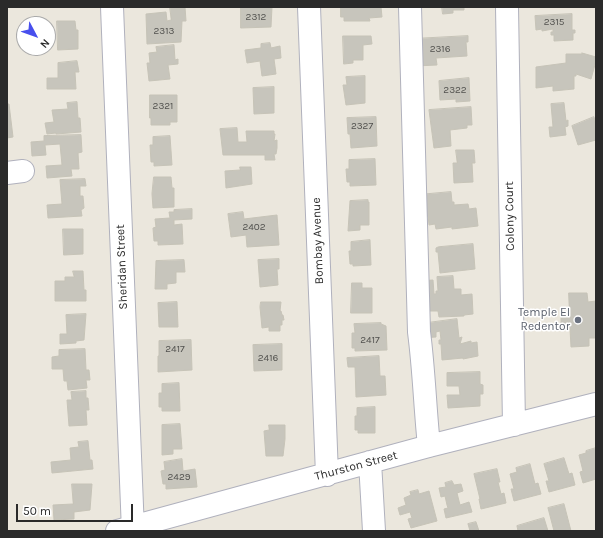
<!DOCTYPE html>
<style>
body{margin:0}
#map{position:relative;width:603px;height:538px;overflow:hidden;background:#ebe7dd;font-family:Karla,sans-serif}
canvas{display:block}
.frame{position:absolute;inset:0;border:8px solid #2a2a2a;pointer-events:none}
.north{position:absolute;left:16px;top:16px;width:40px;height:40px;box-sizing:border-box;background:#fff;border:1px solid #aaa;border-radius:50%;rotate:131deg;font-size:11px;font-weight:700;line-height:16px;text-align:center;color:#2a2a2a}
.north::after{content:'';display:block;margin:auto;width:14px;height:18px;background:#484fed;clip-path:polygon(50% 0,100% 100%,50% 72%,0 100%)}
.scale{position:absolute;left:16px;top:504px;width:117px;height:18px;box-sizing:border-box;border:2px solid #2a2a2a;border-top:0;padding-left:5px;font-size:12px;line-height:14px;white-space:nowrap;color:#2a2a2a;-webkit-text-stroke:3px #fff;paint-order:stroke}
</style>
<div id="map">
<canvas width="603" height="538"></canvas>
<div class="frame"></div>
<div class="north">N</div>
<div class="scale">50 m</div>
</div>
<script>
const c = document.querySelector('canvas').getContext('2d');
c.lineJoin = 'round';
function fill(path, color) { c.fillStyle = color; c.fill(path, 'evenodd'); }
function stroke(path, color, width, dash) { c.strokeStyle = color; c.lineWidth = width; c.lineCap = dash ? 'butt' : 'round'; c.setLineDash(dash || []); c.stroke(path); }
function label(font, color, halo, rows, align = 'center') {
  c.font = font + ' Karla,sans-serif'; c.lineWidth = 3; c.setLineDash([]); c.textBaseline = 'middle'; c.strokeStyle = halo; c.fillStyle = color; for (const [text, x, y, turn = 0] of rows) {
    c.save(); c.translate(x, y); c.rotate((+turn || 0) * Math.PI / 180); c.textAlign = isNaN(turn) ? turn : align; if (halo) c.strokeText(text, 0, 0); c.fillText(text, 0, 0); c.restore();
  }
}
const building = new Path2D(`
 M 170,7 L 185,7 L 186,21 L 182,21 L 181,42 L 147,44 L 146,14 L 166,12 L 167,21 L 171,20 Z
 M 241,7 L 272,7 L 271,27 L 241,28 Z
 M 341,7 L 381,7 L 382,17 L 369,18 L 370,21 L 344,21 L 344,17 L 341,17 Z
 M 442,7 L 464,7 L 464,10 L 453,10 L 453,13 L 443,14 Z
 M 572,14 L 572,30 L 575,30 L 575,33 L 573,33 L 573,40 L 554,41 L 554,35 L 551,35 L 551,32 L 553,32 L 553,29 L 542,31 L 542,29 L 536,30 L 535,16 Z
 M 57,21 L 75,21 L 76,30 L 78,30 L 78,49 L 58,50 Z
 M 343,36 L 371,36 L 372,44 L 363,45 L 363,60 L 353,60 L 353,63 L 344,64 Z
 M 468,36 L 468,42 L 466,42 L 467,56 L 436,58 L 437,65 L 415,66 L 413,39 Z
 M 270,43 L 271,48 L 280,46 L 281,58 L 274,59 L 276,74 L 262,76 L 260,61 L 247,63 L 245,50 L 261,48 L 261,44 Z
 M 174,45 L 175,60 L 178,59 L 178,64 L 168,65 L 170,79 L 149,81 L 147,63 L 150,63 L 149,53 L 157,52 L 156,47 Z
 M 582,53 L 596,57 L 596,61 L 591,79 L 576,74 L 576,76 L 574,76 L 574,89 L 553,91 L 553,86 L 536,88 L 536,67 L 566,63 L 566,54 L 582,54 Z
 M 77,61 L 79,72 L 75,72 L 76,89 L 47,89 L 47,78 L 58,78 L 58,63 Z
 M 365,76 L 365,103 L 346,105 L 343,85 L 347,85 L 346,77 Z
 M 469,78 L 470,101 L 456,102 L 456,99 L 440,100 L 439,81 Z
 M 274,87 L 274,113 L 254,114 L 253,88 Z
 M 150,95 L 177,95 L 177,122 L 170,122 L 170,125 L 151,125 L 151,118 L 150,118 Z
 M 77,102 L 78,118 L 80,118 L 81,132 L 56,134 L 56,133 L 47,134 L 45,123 L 54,122 L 52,110 L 68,109 L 67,103 Z
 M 564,103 L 566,121 L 568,120 L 568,126 L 565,127 L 566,135 L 550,137 L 549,127 L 553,127 L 551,104 Z
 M 7,104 L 9,104 L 13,137 L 7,138 Z
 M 471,107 L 472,125 L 467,125 L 467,128 L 450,130 L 451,146 L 434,148 L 429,110 Z
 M 376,117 L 377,146 L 351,148 L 350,134 L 348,134 L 347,118 Z
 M 594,117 L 596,125 L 596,140 L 578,145 L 572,126 Z
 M 237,128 L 238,142 L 247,142 L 246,131 L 274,131 L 274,134 L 275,134 L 274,141 L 277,140 L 277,148 L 276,154 L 274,154 L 275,160 L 265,160 L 265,155 L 223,155 L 220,129 Z
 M 81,135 L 82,152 L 78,153 L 79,169 L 71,169 L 72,176 L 47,178 L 46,166 L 62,165 L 60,144 L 45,145 L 46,155 L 32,156 L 31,142 L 44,141 L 44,136 Z
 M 170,136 L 172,165 L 154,166 L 154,162 L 151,162 L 150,145 L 153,145 L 153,137 Z
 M 456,150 L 474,150 L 475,163 L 472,163 L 473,182 L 454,183 L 453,163 L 457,163 Z
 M 375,159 L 376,185 L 350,186 L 350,182 L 347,182 L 346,169 L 349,169 L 349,160 Z
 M 240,167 L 251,167 L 252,184 L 226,188 L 225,171 L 240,170 Z
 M 154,177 L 171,177 L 172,188 L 174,188 L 174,207 L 153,208 L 152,194 Z
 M 85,179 L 86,186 L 80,186 L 80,196 L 83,196 L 84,208 L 81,210 L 82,216 L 48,218 L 47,205 L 62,204 L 60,180 Z
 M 451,192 L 452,202 L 454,202 L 454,205 L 468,204 L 469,209 L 476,208 L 478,226 L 452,229 L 452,227 L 436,229 L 435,224 L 429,225 L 428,216 L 420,216 L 418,195 Z
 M 368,200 L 368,202 L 369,202 L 369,225 L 360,225 L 360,230 L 348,231 L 350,201 Z
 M 192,209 L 192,219 L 174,220 L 174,225 L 182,224 L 183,244 L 158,245 L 158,241 L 154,241 L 153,228 L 156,227 L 155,219 L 170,218 L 169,212 L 174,212 L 174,210 Z
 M 243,212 L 244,219 L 277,215 L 279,245 L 247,247 L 246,235 L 231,237 L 228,214 Z
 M 63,229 L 83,229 L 83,254 L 64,255 Z
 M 370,240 L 371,265 L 353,266 L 353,264 L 350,264 L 349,251 L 351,251 L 351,242 Z
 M 473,244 L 475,269 L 440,273 L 438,252 L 436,252 L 436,248 L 438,247 Z
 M 279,259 L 279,269 L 277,269 L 278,285 L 260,287 L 258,260 Z
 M 184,260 L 185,272 L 176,272 L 176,283 L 167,284 L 167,289 L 155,289 L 156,261 Z
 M 73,271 L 83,271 L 84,290 L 86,290 L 86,301 L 55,301 L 55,281 L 65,281 L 65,277 L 74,277 Z
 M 453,276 L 454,289 L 461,289 L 461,295 L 472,294 L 473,314 L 464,315 L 464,316 L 439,317 L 438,311 L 430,311 L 429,294 L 419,295 L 418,281 L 433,280 L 434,294 L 436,294 L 436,291 L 438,291 L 437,277 Z
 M 352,283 L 362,283 L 362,288 L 372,288 L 372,313 L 351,313 Z
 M 569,293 L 587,293 L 588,302 L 596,301 L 596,338 L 589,338 L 589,346 L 571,347 L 570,329 L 561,329 L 561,311 L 569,311 Z
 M 177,302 L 178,327 L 159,327 L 158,303 Z
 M 261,302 L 281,302 L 280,311 L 281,311 L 282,315 L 283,315 L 284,320 L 282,320 L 282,325 L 280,325 L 280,331 L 269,331 L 269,327 L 262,328 L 260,307 Z
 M 86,314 L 84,340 L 76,341 L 76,343 L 60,344 L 60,334 L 67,334 L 66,315 Z
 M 457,319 L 459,338 L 462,337 L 460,344 L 471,341 L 471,343 L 477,342 L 478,356 L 463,359 L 463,358 L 442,360 L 441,344 L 439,344 L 439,340 L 441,340 L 440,331 L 436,332 L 436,337 L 421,338 L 420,324 Z
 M 381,323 L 381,324 L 386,326 L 387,350 L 355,351 L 355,348 L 352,348 L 352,333 L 355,333 L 354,324 Z
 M 191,340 L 192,370 L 158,372 L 158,356 L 159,356 L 159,341 Z
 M 282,344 L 282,370 L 254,371 L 253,345 Z
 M 85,349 L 86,370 L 89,370 L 90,380 L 86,380 L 87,388 L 68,390 L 67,381 L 64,381 L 63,369 L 52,369 L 52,357 L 59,356 L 59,350 Z
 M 379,356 L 380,376 L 385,376 L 386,395 L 356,397 L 355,367 L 348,367 L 347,358 Z
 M 480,372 L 480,384 L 483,385 L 483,394 L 480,394 L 480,406 L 448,408 L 447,395 L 460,395 L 459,386 L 447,386 L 447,373 Z
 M 179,383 L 180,411 L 162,411 L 162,407 L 159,407 L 159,393 L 162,393 L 162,384 Z
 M 86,391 L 86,398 L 88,398 L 89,410 L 86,410 L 87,425 L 69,426 L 67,400 L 72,400 L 71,392 Z
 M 375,407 L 375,433 L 358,433 L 358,430 L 355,430 L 355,416 L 357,416 L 357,408 Z
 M 180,424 L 182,449 L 173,449 L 173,454 L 162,455 L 162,425 Z
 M 269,425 L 285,425 L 285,439 L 283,456 L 266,456 L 264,431 L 269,430 Z
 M 88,441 L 90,460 L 92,460 L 93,469 L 52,473 L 51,462 L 71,460 L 70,448 L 79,447 L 78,442 Z
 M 596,448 L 596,479 L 583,483 L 580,472 L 583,471 L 579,455 L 586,453 L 586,451 Z
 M 564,458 L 569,474 L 572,473 L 575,485 L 549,492 L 546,481 L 549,481 L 544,464 Z
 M 182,459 L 183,471 L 195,469 L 197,487 L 166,489 L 166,484 L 163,484 L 161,471 L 165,470 L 164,462 Z
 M 530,464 L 535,484 L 538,483 L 541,494 L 514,501 L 511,489 L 514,489 L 510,474 L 517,472 L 516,468 Z
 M 497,469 L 500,482 L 498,482 L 501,494 L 504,493 L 506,503 L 481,509 L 479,499 L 480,499 L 474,474 Z
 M 452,481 L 454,485 L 461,484 L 463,491 L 457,493 L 460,505 L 469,502 L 472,512 L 446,518 L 444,509 L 448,508 L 447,505 L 445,496 L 441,497 L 439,488 L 446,487 L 445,483 Z
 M 72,484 L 92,484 L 90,510 L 74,512 L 74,519 L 54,520 L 53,505 L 73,504 Z
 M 418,490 L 419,494 L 429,491 L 437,521 L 411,528 L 408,519 L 412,518 L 410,512 L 400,515 L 398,508 L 406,505 L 404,498 L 411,495 L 410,492 Z
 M 564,504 L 571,531 L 554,531 L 548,508 Z
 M 544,518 L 548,531 L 518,531 L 517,526 Z
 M 476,522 L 479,531 L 470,531 L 468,524 Z`);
fill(building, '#c7c5bc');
stroke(building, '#c6c3b7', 1);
const minor = new Path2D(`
 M 112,7 L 133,531
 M 309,7 L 327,475
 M 410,7 L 419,332 C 424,370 425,408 429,446
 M 507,7 L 514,425
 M 7,173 L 23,171
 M 370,462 L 374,531
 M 117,531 L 429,446 L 596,404`);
stroke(minor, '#b0b1bd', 24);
stroke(minor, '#fff', 22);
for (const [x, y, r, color] of [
 [578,320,4,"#6b7280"]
]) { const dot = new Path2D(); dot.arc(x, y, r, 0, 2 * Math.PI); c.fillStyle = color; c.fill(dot); stroke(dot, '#fff', 1.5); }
label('10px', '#51514e', null, [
 ["2312",256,17],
 ["2315",554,22],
 ["2313",164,31],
 ["2316",440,49],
 ["2322",455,90],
 ["2321",163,106],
 ["2327",362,126],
 ["2402",254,227],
 ["2417",370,340],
 ["2417",175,349],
 ["2416",268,358],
 ["2429",179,477]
]);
label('12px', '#2a2a2a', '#fff', [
 ["Colony Court",510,216,-91],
 ["Bombay Avenue",318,241,-92],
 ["Sheridan Street",122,267,-92],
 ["Thurston Street",356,466,-15]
]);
label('12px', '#5b616d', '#fff', [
 ["Temple El",570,313],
 ["Redentor",570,327]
], 'right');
</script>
